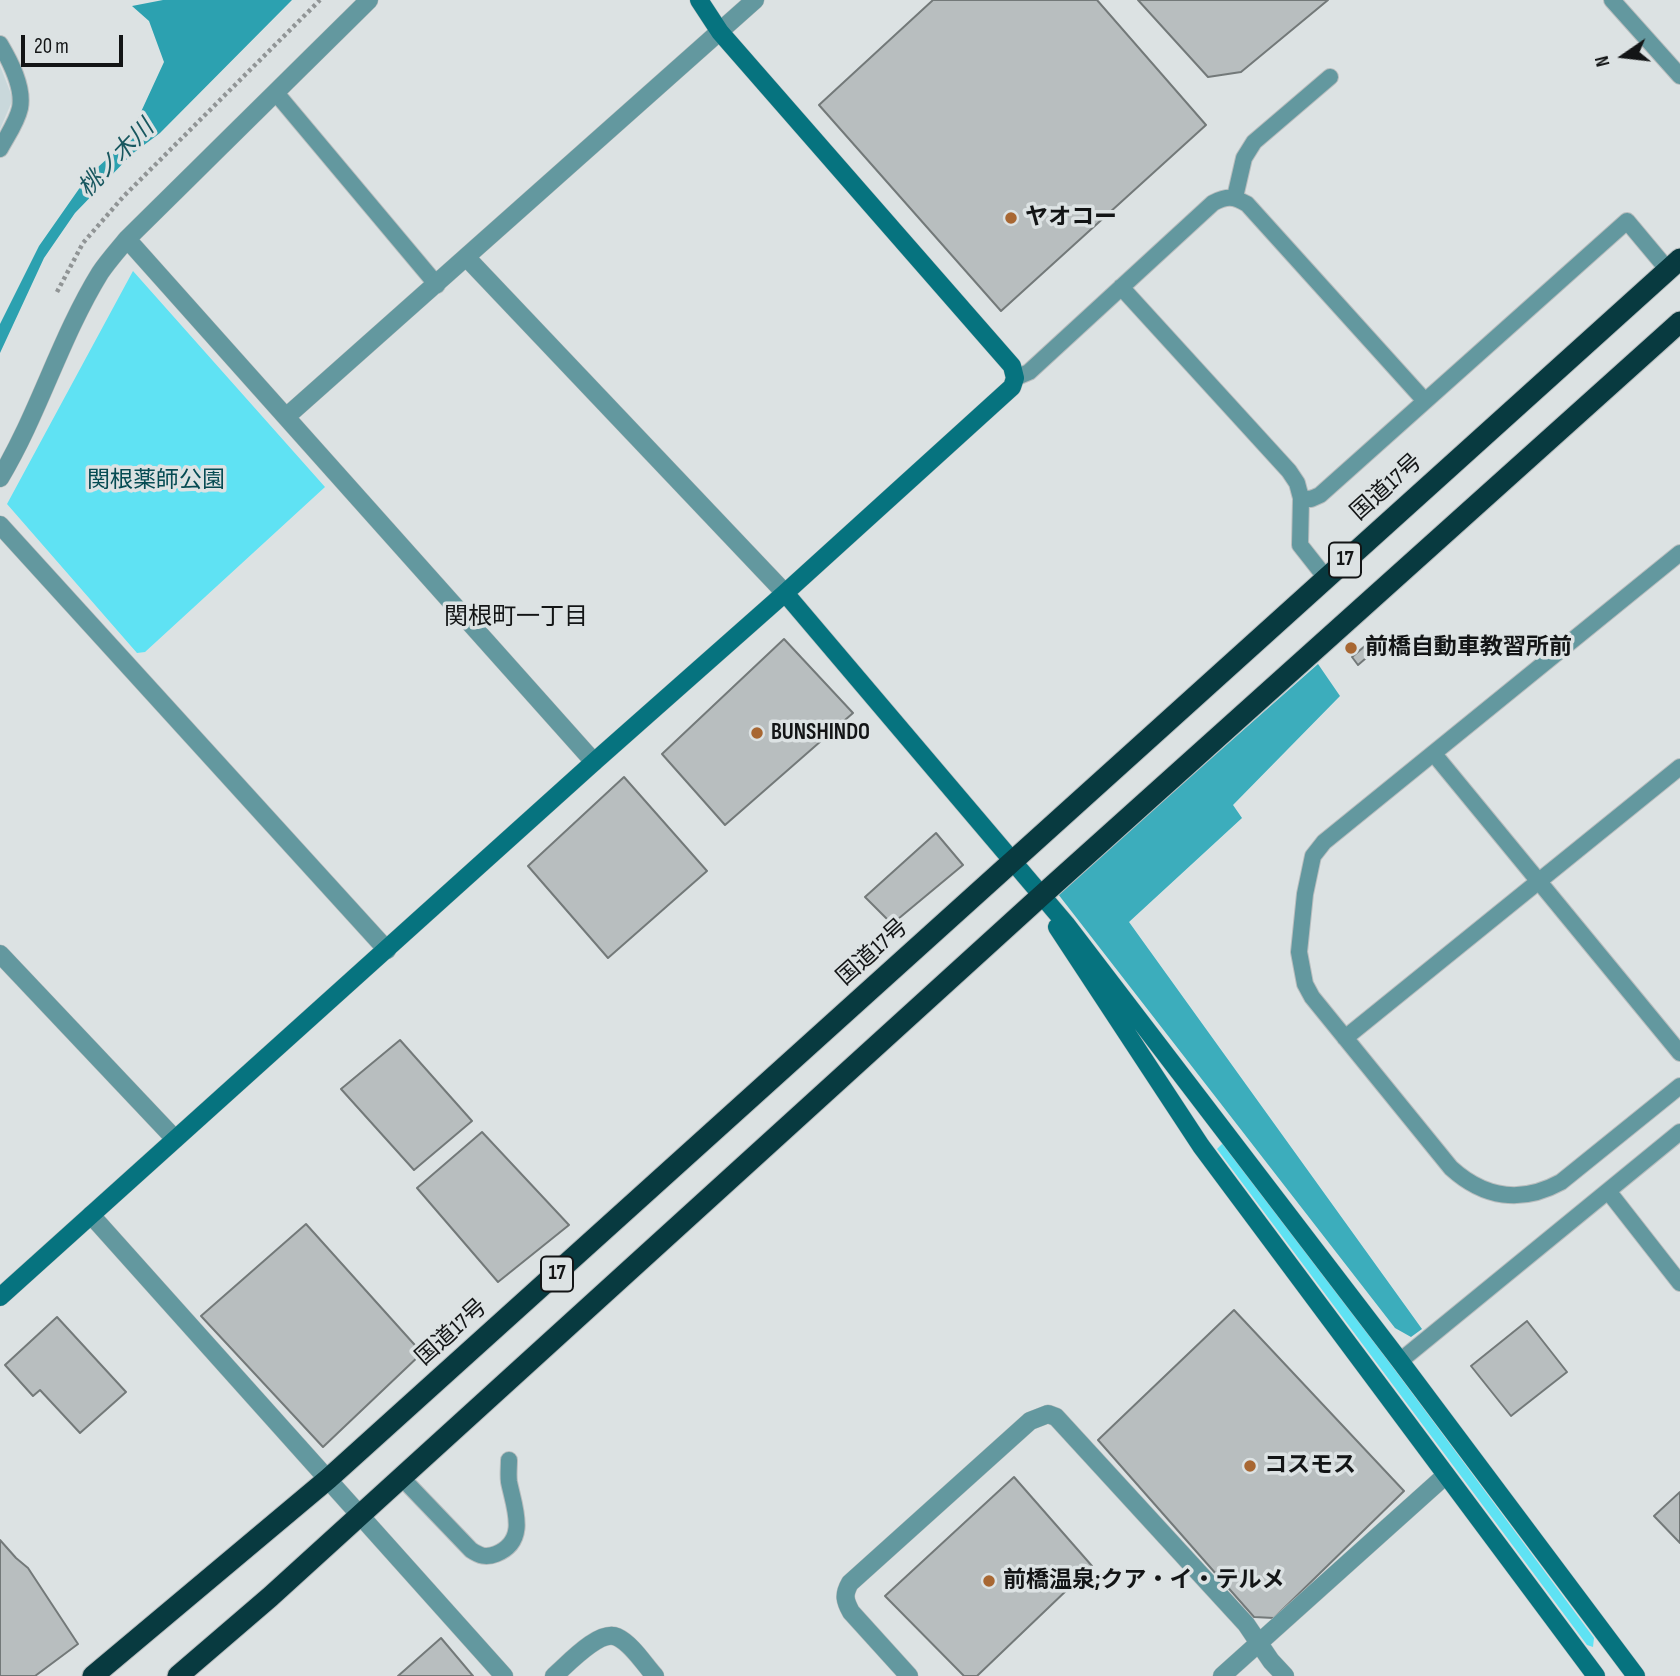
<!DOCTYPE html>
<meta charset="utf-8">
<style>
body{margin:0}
#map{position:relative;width:1680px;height:1676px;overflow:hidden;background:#dce2e3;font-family:"Sofia Sans Condensed",sans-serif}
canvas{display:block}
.north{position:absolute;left:1589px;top:21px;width:70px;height:70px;-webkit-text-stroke:5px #dce2e3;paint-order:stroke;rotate:256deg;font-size:19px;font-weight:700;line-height:28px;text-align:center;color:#131516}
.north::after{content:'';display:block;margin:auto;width:24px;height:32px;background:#131516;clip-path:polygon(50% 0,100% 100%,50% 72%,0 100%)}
.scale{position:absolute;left:21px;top:35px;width:102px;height:32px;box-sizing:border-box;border:4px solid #131516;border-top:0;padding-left:9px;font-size:21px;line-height:24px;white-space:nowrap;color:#131516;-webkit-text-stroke:5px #dce2e3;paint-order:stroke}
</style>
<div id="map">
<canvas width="1680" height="1676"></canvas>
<div class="north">N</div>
<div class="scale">20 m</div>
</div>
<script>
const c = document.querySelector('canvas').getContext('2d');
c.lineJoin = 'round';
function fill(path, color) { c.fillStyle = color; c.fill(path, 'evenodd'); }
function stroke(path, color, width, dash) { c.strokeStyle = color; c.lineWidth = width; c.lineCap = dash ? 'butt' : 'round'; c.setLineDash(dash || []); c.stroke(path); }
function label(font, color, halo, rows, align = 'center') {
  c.font = font + ' "Sofia Sans Condensed","Noto Sans JP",sans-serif'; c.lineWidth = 7; c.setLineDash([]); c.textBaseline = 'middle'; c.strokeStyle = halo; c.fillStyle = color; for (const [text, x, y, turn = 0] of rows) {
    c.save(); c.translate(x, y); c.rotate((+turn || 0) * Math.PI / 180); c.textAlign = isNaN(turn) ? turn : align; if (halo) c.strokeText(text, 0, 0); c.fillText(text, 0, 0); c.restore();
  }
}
fill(new Path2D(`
 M 0,66 L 13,99 L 0,129 Z`), '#c9d8db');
fill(new Path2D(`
 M 133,271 L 325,487 L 145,652 L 137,653 L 7,504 Z
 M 1225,1141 L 1594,1638 L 1593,1647 L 1587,1645 L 1217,1149 Z`), '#5fe2f3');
fill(new Path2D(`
 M 1318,664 L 1340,696 L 1233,805 L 1242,818 L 1129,922 L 1422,1329 L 1411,1337 L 1395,1328 L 1058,894 Z`), '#3cadbc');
fill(new Path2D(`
 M 163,0 L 292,0 L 160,133 L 132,154 L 75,213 L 44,258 L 0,353 L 0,324 L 39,246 L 88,176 L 128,140 L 164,62 L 149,21 L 132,6 Z`), '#2ca1b0');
const building = new Path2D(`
 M 933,0 L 1097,0 L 1206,125 L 1001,311 L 819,105 Z
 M 1138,0 L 1328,0 L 1241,72 L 1208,77 Z
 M 784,639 L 853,713 L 725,825 L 662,754 Z
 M 1366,645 L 1373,652 L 1358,665 L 1352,657 Z
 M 624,777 L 707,871 L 608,958 L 528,866 Z
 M 936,833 L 963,865 L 892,924 L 865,897 Z
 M 400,1040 L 472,1121 L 414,1170 L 341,1089 Z
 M 482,1132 L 569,1225 L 498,1282 L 417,1188 Z
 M 306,1224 L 422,1353 L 323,1447 L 201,1316 Z
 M 1234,1310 L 1404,1491 L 1274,1618 L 1254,1617 L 1098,1440 Z
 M 57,1317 L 126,1392 L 80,1433 L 40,1390 L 33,1396 L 5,1365 Z
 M 1527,1321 L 1567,1372 L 1511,1416 L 1471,1366 Z
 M 1014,1477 L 1092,1566 L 977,1676 L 964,1676 L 885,1596 Z
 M 1680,1492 L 1680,1543 L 1654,1516 Z
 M 0,1540 L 16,1558 L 28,1568 L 78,1644 L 35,1676 L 0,1676 Z
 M 441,1638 L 473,1676 L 398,1676 Z`);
fill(building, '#b8bebf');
stroke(building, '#737979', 2);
const lane = new Path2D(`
 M 1612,0 L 1680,76
 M 0,44 C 10,61 24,87 20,108 C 17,122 7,136 0,149
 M 276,93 L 437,285
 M 1235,197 L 1244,158 L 1254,142 L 1330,77
 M 1121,287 L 1289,471 L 1297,483 L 1301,498 L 1300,545 L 1326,578
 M 1015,378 L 1029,372 L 1213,203 C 1227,196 1233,196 1247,204 L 1425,401
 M 1301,498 L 1311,499 L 1320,495 L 1627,221 L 1668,270
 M 1680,553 L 1324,842 L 1313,856 L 1305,894 L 1299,952 L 1305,984 L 1312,997 L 1451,1168 C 1484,1198 1521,1204 1561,1182 L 1680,1086
 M 1434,754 L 1680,1053
 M 1345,1038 L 1680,767
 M 1608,1191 L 1680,1283
 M 1400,1361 L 1680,1132
 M 402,1478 L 471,1550 C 480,1556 486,1558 496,1554 C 529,1541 514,1507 509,1482 C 508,1475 509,1467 509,1460`);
const street = new Path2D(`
 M 127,239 L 594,762
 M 467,258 L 785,593
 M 286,417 L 755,0
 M 0,478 C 39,413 60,338 100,273 C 108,261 118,250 127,239 L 369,0
 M 0,525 L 387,950
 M 0,954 L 175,1139
 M 91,1215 L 504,1676
 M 554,1676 C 567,1665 599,1629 617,1637 C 632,1644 644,1664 655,1676
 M 909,1676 L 851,1612 C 845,1601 843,1595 850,1583 L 1030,1421 L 1048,1414 L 1056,1417 L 1246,1624 L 1271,1661 L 1285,1676
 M 1222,1676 L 1446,1475`);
const secondary = new Path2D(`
 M 785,593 L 1066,924 L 1400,1361 L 1636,1676
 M 1057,927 L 1201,1146 L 1596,1676
 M 0,1297 L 594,762 L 785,593 L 1012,387 L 1015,378 L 1012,366 L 720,32 L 699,0`);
const highway = new Path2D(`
 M 93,1676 L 328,1479 L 1680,259
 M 178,1676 L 270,1597 L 1041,896 L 1680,322`);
stroke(lane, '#b8bdbe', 18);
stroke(street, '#b8bdbe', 19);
stroke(secondary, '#b8bdbe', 19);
stroke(highway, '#b8bdbe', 23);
stroke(new Path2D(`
 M 57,292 L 83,243 L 123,197 L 320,0`), '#909495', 4.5, [3.5, 3.5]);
stroke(lane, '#63989f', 16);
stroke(street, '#63989f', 18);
stroke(secondary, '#06737f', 18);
stroke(highway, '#083a40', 21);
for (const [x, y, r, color] of [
 [1011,218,7,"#a86732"],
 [1351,648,7,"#a86732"],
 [757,733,7,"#a86732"],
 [1250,1466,7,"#a86732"],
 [989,1581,7,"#a86732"]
]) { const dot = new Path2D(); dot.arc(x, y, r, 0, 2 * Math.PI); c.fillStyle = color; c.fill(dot); stroke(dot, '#dce2e3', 2.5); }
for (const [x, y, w] of [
 [1345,560,32],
 [557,1274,32]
]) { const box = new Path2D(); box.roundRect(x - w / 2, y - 17.5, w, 35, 5); c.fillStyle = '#dce2e3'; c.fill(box); stroke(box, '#131516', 2); }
label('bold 21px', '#131516', null, [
 ["17",1345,560],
 ["17",557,1274]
]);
label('bold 23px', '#131516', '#dce2e3', [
 ["ヤオコー",1025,218],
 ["前橋自動車教習所前",1365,648],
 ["BUNSHINDO",771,733],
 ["コスモス",1264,1466],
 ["前橋温泉;クア・イ・テルメ",1003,1581]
], 'left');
label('23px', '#064b53', '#dce2e3', [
 ["関根薬師公園",156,481]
]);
label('23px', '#131516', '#dce2e3', [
 ["国道17号",1387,488,-42],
 ["国道17号",873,953,-42],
 ["国道17号",452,1333,-42]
]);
label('italic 24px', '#18575f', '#dce2e3', [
 ["桃ノ木川",117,159,-46]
]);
label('24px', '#131516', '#dce2e3', [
 ["関根町一丁目",516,618]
]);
</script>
